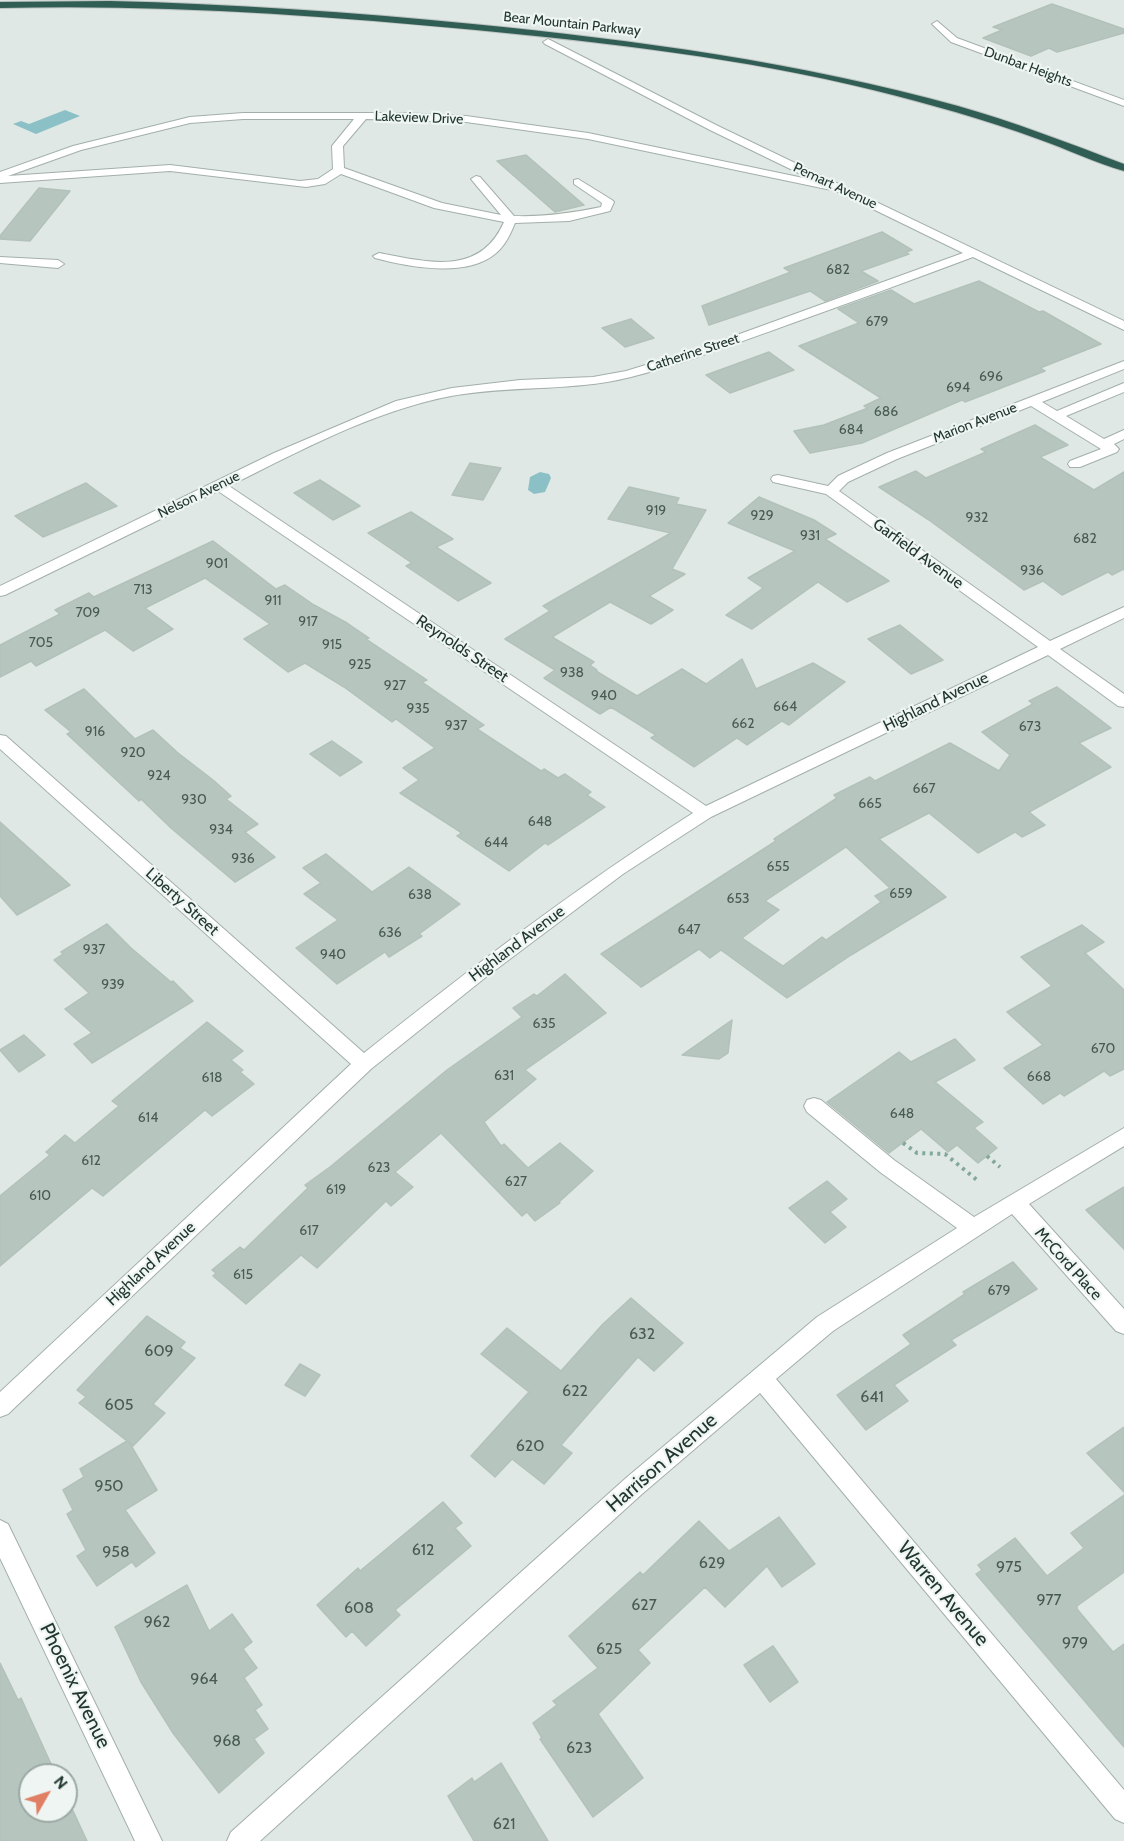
<!DOCTYPE html>
<style>
body{margin:0}
#map{position:relative;width:1124px;height:1841px;overflow:hidden;background:#dfe8e4;font-family:Cabin,sans-serif}
canvas{display:block}
.north{position:absolute;left:18px;top:1763px;width:60px;height:60px;box-sizing:border-box;background:#eef5f2;border:2px solid #9ca9a4;border-radius:50%;rotate:51deg;font-size:16px;font-weight:700;line-height:24px;text-align:center;color:#223630}
.north::after{content:'';display:block;margin:auto;width:21px;height:27px;background:#e07f64;clip-path:polygon(50% 0,100% 100%,50% 72%,0 100%)}
</style>
<div id="map">
<canvas width="1124" height="1841"></canvas>
<div class="north">N</div>
</div>
<script>
const c = document.querySelector('canvas').getContext('2d');
c.lineJoin = 'round';
function fill(path, color) { c.fillStyle = color; c.fill(path, 'evenodd'); }
function stroke(path, color, width, dash) { c.strokeStyle = color; c.lineWidth = width; c.lineCap = dash ? 'butt' : 'round'; c.setLineDash(dash || []); c.stroke(path); }
function label(font, color, halo, rows, align = 'center') {
  c.font = font + ' Cabin,sans-serif'; c.lineWidth = 4.5; c.setLineDash([]); c.textBaseline = 'middle'; c.strokeStyle = halo; c.fillStyle = color; for (const [text, x, y, turn = 0] of rows) {
    c.save(); c.translate(x, y); c.rotate((+turn || 0) * Math.PI / 180); c.textAlign = isNaN(turn) ? turn : align; if (halo) c.strokeText(text, 0, 0); c.fillText(text, 0, 0); c.restore();
  }
}
fill(new Path2D(`
 M 65,110 L 80,116 L 36,134 L 13,124 L 21,121 L 29,124 Z
 M 540,472 L 549,474 L 551,478 L 545,492 L 534,494 L 528,490 L 530,477 Z`), '#8cc0c7');
const building = new Path2D(`
 M 1052,4 L 1124,29 L 1124,33 L 1057,52 L 1049,48 L 1031,56 L 983,38 L 1002,30 L 993,27 Z
 M 526,155 L 584,205 L 555,212 L 497,161 Z
 M 39,188 L 70,191 L 30,241 L 0,239 L 0,236 Z
 M 882,232 L 912,250 L 906,252 L 909,254 L 861,271 L 878,281 L 825,301 L 810,291 L 709,325 L 702,306 L 791,272 L 784,268 Z
 M 979,281 L 1039,312 L 1043,311 L 1101,344 L 1040,368 L 1045,371 L 965,402 L 962,400 L 862,443 L 810,453 L 794,431 L 824,425 L 868,408 L 864,406 L 881,398 L 799,346 L 859,323 L 838,309 L 891,290 L 914,304 Z
 M 631,319 L 654,338 L 625,347 L 602,328 Z
 M 769,352 L 794,370 L 730,393 L 706,375 Z
 M 1035,425 L 1068,445 L 1040,457 L 1094,490 L 1124,472 L 1124,569 L 1112,575 L 1108,572 L 1062,595 L 1043,581 L 1024,590 L 929,520 L 879,487 L 916,471 L 926,478 L 986,452 L 981,449 Z
 M 470,463 L 501,468 L 483,500 L 452,495 Z
 M 320,480 L 360,506 L 333,520 L 294,493 Z
 M 86,483 L 117,506 L 43,537 L 15,516 Z
 M 629,487 L 679,498 L 676,504 L 706,510 L 672,569 L 685,574 L 649,596 L 673,610 L 651,624 L 610,602 L 552,637 L 594,662 L 590,665 L 597,670 L 596,671 L 637,696 L 682,669 L 706,684 L 742,659 L 756,689 L 813,663 L 845,682 L 789,725 L 782,721 L 747,745 L 737,738 L 694,767 L 651,738 L 656,735 L 611,707 L 600,714 L 544,678 L 555,670 L 505,639 L 550,611 L 543,606 L 671,533 L 608,519 Z
 M 759,497 L 814,520 L 836,534 L 825,539 L 889,581 L 847,602 L 818,582 L 752,629 L 726,615 L 763,588 L 748,578 L 795,551 L 728,523 Z
 M 411,512 L 453,539 L 436,547 L 491,583 L 458,601 L 406,566 L 412,563 L 368,533 Z
 M 213,541 L 276,589 L 285,585 L 314,605 L 347,623 L 369,638 L 366,639 L 427,680 L 422,682 L 484,725 L 477,729 L 541,771 L 544,769 L 558,778 L 565,774 L 591,792 L 587,795 L 605,807 L 548,845 L 545,843 L 509,871 L 457,836 L 462,833 L 400,793 L 419,780 L 403,768 L 435,748 L 396,719 L 392,722 L 344,687 L 305,663 L 288,672 L 244,639 L 270,624 L 205,578 L 145,608 L 173,629 L 133,651 L 105,630 L 36,666 L 31,661 L 0,677 L 0,645 L 60,614 L 55,610 L 89,593 L 94,597 Z
 M 900,625 L 943,660 L 911,674 L 868,639 Z
 M 1057,687 L 1111,728 L 1079,743 L 1111,767 L 1029,812 L 1045,825 L 1022,837 L 1015,832 L 978,853 L 929,813 L 879,839 L 946,897 L 851,955 L 787,998 L 721,950 L 710,958 L 699,949 L 641,987 L 601,954 L 776,841 L 774,839 L 837,798 L 834,795 L 870,777 L 875,781 L 950,743 L 999,771 L 1010,755 L 982,732 L 1033,704 L 1029,701 ZM 846,847 L 890,888 L 875,896 L 881,902 L 826,940 L 822,937 L 783,966 L 742,938 L 779,910 L 765,901 Z
 M 84,689 L 135,739 L 153,730 L 178,753 L 213,780 L 231,796 L 226,799 L 258,824 L 245,832 L 275,857 L 235,882 L 171,828 L 141,799 L 139,801 L 67,734 L 71,732 L 45,710 Z
 M 332,741 L 362,762 L 340,776 L 310,754 Z
 M 0,822 L 70,885 L 17,915 L 0,896 Z
 M 326,854 L 372,892 L 409,867 L 460,904 L 419,934 L 422,936 L 389,957 L 385,952 L 337,984 L 296,948 L 338,920 L 304,894 L 321,883 L 303,868 Z
 M 107,924 L 131,948 L 171,982 L 173,981 L 193,1001 L 92,1063 L 74,1044 L 92,1033 L 65,1009 L 89,993 L 54,960 L 63,954 L 61,952 Z
 M 1082,925 L 1104,942 L 1085,953 L 1124,990 L 1124,1069 L 1110,1076 L 1104,1071 L 1064,1096 L 1060,1093 L 1043,1104 L 1004,1068 L 1043,1045 L 1007,1012 L 1052,986 L 1021,957 Z
 M 565,974 L 606,1013 L 525,1070 L 536,1079 L 484,1122 L 501,1146 L 504,1144 L 528,1168 L 560,1143 L 593,1171 L 559,1202 L 560,1203 L 535,1221 L 527,1212 L 522,1216 L 441,1133 L 395,1172 L 413,1187 L 391,1206 L 386,1201 L 317,1268 L 301,1255 L 246,1304 L 213,1276 L 216,1273 L 212,1270 L 240,1247 L 244,1250 L 308,1188 L 305,1185 L 330,1167 L 447,1070 L 522,1017 L 513,1008 L 534,994 L 537,996 Z
 M 732,1020 L 728,1053 L 719,1059 L 682,1055 Z
 M 207,1022 L 243,1051 L 231,1060 L 243,1070 L 240,1072 L 254,1084 L 212,1116 L 205,1110 L 103,1196 L 92,1188 L 0,1266 L 0,1196 L 50,1155 L 46,1152 L 65,1135 L 75,1143 L 119,1106 L 112,1101 Z
 M 24,1035 L 45,1055 L 19,1072 L 0,1050 Z
 M 955,1039 L 975,1060 L 935,1082 L 983,1122 L 974,1128 L 997,1148 L 978,1163 L 957,1145 L 948,1152 L 921,1129 L 889,1153 L 827,1102 L 899,1052 L 911,1062 Z
 M 827,1181 L 847,1199 L 830,1212 L 846,1227 L 825,1243 L 789,1208 Z
 M 1124,1187 L 1124,1249 L 1086,1210 Z
 M 1013,1262 L 1037,1289 L 951,1340 L 956,1345 L 894,1385 L 908,1401 L 866,1430 L 837,1395 L 911,1344 L 903,1335 L 965,1294 L 963,1292 Z
 M 631,1298 L 683,1343 L 654,1371 L 638,1357 L 561,1445 L 572,1453 L 544,1484 L 512,1459 L 495,1477 L 471,1456 L 529,1392 L 481,1354 L 507,1328 L 561,1371 L 603,1324 Z
 M 147,1316 L 185,1342 L 180,1348 L 195,1358 L 153,1404 L 165,1413 L 133,1446 L 129,1442 L 157,1490 L 125,1510 L 155,1553 L 136,1567 L 132,1562 L 97,1586 L 77,1556 L 86,1550 L 67,1514 L 73,1510 L 63,1490 L 84,1477 L 80,1469 L 127,1441 L 79,1403 L 86,1397 L 77,1390 Z
 M 300,1364 L 320,1375 L 305,1396 L 285,1385 Z
 M 1124,1427 L 1124,1492 L 1087,1453 Z
 M 1124,1495 L 1124,1572 L 1077,1606 L 1077,1609 L 1113,1652 L 1124,1644 L 1124,1747 L 976,1574 L 982,1570 L 978,1565 L 1015,1538 L 1047,1576 L 1084,1548 L 1071,1533 Z
 M 443,1502 L 462,1523 L 455,1528 L 471,1546 L 395,1610 L 400,1615 L 366,1646 L 352,1631 L 346,1637 L 317,1605 L 358,1568 L 360,1571 Z
 M 779,1517 L 815,1564 L 782,1587 L 767,1566 L 725,1607 L 705,1587 L 638,1650 L 650,1663 L 598,1714 L 643,1778 L 593,1817 L 540,1739 L 542,1738 L 533,1723 L 557,1705 L 553,1701 L 598,1668 L 569,1636 L 640,1572 L 643,1575 L 699,1521 L 729,1551 Z
 M 187,1585 L 209,1631 L 232,1614 L 252,1642 L 243,1649 L 257,1668 L 244,1678 L 262,1705 L 255,1710 L 268,1729 L 254,1739 L 264,1753 L 219,1793 L 173,1733 L 141,1682 L 115,1627 Z
 M 773,1646 L 798,1682 L 770,1702 L 744,1665 Z
 M 0,1663 L 18,1700 L 21,1698 L 56,1775 L 30,1775 L 30,1811 L 66,1811 L 66,1796 L 87,1841 L 0,1841 Z
 M 501,1763 L 548,1841 L 474,1841 L 448,1796 L 472,1778 L 474,1782 Z`);
fill(building, '#b7c5bf');
stroke(building, '#b2c1ba', 1.5);
const minor = new Path2D(`
 M 937,21 L 957,38 L 1124,100 L 1124,106 L 951,42 L 932,24 Z
 M 548,39 L 718,126 L 1124,321 L 1124,330 L 973,257 C 912,280 851,302 790,324 C 737,343 685,363 631,377 C 572,392 510,385 451,396 C 373,411 300,451 229,486 L 706,806 L 1038,647 L 826,494 L 773,482 L 771,479 L 773,476 L 778,475 L 828,486 L 838,476 L 887,453 L 1124,361 L 1124,369 L 1042,402 L 1057,411 L 1124,383 L 1124,392 L 1066,416 L 1104,439 L 1124,430 L 1124,439 L 1114,444 L 1119,449 L 1117,452 L 1080,467 L 1070,467 L 1068,464 L 1070,461 L 1101,449 L 1031,406 L 897,459 L 848,482 L 839,491 L 1050,641 L 1124,607 L 1124,618 L 1060,649 L 1124,694 L 1124,707 L 1118,706 L 1048,655 L 711,817 L 623,874 L 486,977 L 371,1069 L 8,1414 L 0,1417 L 0,1392 L 351,1064 L 0,749 L 0,735 L 6,736 L 364,1053 C 471,968 578,886 693,813 L 218,491 L 5,595 L 0,596 L 0,586 L 274,453 L 396,401 L 452,388 L 520,380 L 593,377 L 626,371 L 701,348 L 963,253 L 836,191 L 588,139 L 466,122 L 366,119 L 343,146 L 344,168 L 442,203 L 501,215 L 471,179 L 476,176 L 480,177 L 514,216 C 544,217 572,213 601,207 L 602,203 L 574,184 L 574,180 L 578,179 L 612,200 L 614,202 L 610,211 L 569,221 L 515,223 C 510,235 505,246 495,254 C 466,278 408,267 375,258 L 373,256 L 379,253 C 427,262 480,277 504,222 L 434,208 L 341,174 L 325,184 L 306,187 L 170,171 L 0,183 L 0,172 L 73,146 L 190,117 L 243,113 L 400,113 L 466,116 L 588,133 L 813,180 L 710,130 L 545,44 L 543,42 ZM 243,119 L 354,119 L 332,146 L 333,169 L 318,179 L 300,181 L 170,165 L 8,176 L 81,150 L 190,123 Z
 M 0,257 L 58,260 L 64,264 L 58,268 L 0,263 Z
 M 814,1098 L 821,1100 L 894,1160 L 974,1217 L 1124,1128 L 1124,1146 L 1029,1204 L 1124,1309 L 1124,1334 L 1116,1331 L 1012,1214 L 833,1331 L 776,1379 L 1124,1790 L 1124,1823 L 1115,1819 L 760,1393 L 642,1494 L 260,1841 L 227,1841 L 231,1832 L 626,1478 L 817,1317 L 957,1228 L 880,1172 L 807,1112 L 804,1106 L 807,1100 Z
 M 0,1520 L 8,1524 L 162,1841 L 135,1841 L 0,1558 Z`);
const highway = new Path2D(`
 M 110,1 C 232,4 352,12 473,24 C 636,40 799,62 958,106 C 1014,122 1069,143 1124,164 L 1124,171 C 1095,163 1067,149 1038,139 C 984,119 929,104 873,90 C 743,58 609,43 476,30 C 317,15 159,4 0,8 L 0,2 Z`);
stroke(minor, '#a3afaa', 2);
stroke(highway, '#bdc3c1', 2);
stroke(new Path2D(`
 M 903,1143 L 917,1153 L 945,1154 L 977,1180
 M 987,1156 L 1000,1167`), '#83a89b', 4, [3, 4.5]);
fill(minor, '#fff');
fill(highway, '#315e54');
label('14px', '#223630', '#eef5f2', [
 ["Bear Mountain Parkway",572,24,6],
 ["Dunbar Heights",1028,67,20],
 ["Lakeview Drive",419,118,2],
 ["Pemart Avenue",835,186,25],
 ["Catherine Street",693,353,-18],
 ["Marion Avenue",975,423,-21],
 ["Nelson Avenue",199,495,-26]
]);
label('14px', '#475a54', null, [
 ["682",838,270],
 ["679",877,322],
 ["696",991,377],
 ["694",958,388],
 ["686",886,412],
 ["684",851,430],
 ["919",656,511],
 ["929",762,516],
 ["932",977,518],
 ["931",810,536],
 ["682",1085,539],
 ["901",217,564],
 ["936",1032,571],
 ["713",143,590],
 ["911",273,601],
 ["709",88,613],
 ["917",308,622],
 ["705",41,643],
 ["915",332,645],
 ["925",360,665],
 ["938",572,673],
 ["927",395,686],
 ["940",604,696],
 ["664",785,707],
 ["935",418,709],
 ["662",743,724],
 ["937",456,726],
 ["673",1030,727],
 ["916",95,732],
 ["920",133,753],
 ["924",159,776],
 ["667",924,789],
 ["930",194,800],
 ["665",870,804],
 ["648",540,822],
 ["934",221,830],
 ["644",496,843],
 ["936",243,859],
 ["655",778,867],
 ["659",901,894],
 ["638",420,895],
 ["653",738,899],
 ["647",689,930],
 ["636",390,933],
 ["937",94,950],
 ["940",333,955],
 ["939",113,985],
 ["635",544,1024],
 ["670",1103,1049],
 ["631",504,1076],
 ["668",1039,1077],
 ["618",212,1078],
 ["648",902,1114],
 ["614",148,1118],
 ["612",91,1161],
 ["623",379,1168],
 ["627",516,1182],
 ["619",336,1190],
 ["610",40,1196],
 ["617",309,1231],
 ["615",243,1275],
 ["679",999,1291]
]);
label('16px', '#223630', '#eef5f2', [
 ["Garfield Avenue",918,554,36],
 ["Reynolds Street",462,649,34],
 ["Highland Avenue",936,702,-26],
 ["Liberty Street",182,902,42],
 ["Highland Avenue",517,944,-37],
 ["Highland Avenue",151,1264,-43],
 ["McCord Place",1068,1264,48]
]);
label('16px', '#475a54', null, [
 ["632",642,1334],
 ["609",159,1351],
 ["622",575,1391],
 ["641",872,1397],
 ["605",119,1405],
 ["620",530,1446],
 ["950",109,1486],
 ["612",423,1550],
 ["958",116,1552],
 ["629",712,1563],
 ["975",1009,1567],
 ["977",1049,1600],
 ["627",644,1605],
 ["608",359,1608],
 ["962",157,1622],
 ["979",1075,1643],
 ["625",609,1649],
 ["964",204,1679],
 ["968",227,1741],
 ["623",579,1748],
 ["621",504,1824]
]);
label('20px', '#223630', '#eef5f2', [
 ["Harrison Avenue",662,1463,-41],
 ["Warren Avenue",943,1594,50],
 ["Phoenix Avenue",75,1686,64]
]);
</script>
